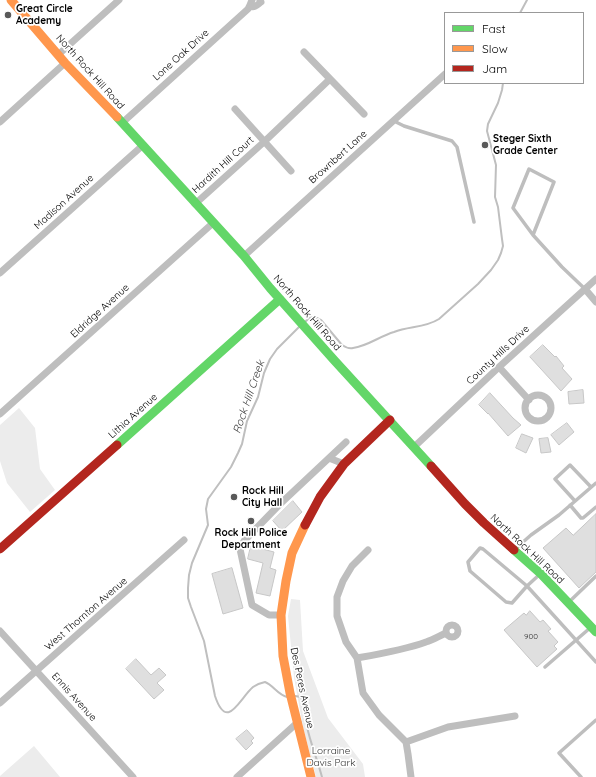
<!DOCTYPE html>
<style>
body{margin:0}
#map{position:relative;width:596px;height:777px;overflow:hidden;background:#fff;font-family:Quicksand,sans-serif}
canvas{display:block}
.legend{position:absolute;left:444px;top:12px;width:140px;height:72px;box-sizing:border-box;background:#fff;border:1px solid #999;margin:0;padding:5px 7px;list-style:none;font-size:12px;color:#000}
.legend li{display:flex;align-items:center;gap:8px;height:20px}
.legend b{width:20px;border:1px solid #999}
</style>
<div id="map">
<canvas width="596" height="777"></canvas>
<ul class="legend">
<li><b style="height:5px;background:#63d668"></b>Fast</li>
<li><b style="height:5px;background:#ff974d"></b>Slow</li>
<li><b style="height:5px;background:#b3261e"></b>Jam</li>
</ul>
</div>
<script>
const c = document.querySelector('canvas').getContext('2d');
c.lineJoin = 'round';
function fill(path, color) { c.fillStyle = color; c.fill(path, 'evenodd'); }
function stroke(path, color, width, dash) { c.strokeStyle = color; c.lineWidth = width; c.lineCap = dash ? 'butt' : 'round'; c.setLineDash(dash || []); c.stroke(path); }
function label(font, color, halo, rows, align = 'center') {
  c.font = font + ' Quicksand,sans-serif'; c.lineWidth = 3.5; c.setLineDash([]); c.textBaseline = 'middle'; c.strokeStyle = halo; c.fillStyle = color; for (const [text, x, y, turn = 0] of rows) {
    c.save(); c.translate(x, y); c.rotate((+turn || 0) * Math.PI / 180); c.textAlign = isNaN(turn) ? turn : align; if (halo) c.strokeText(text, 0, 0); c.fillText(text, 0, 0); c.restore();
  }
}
fill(new Path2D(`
 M 19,408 L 35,428 L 40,469 L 55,490 L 30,512 L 7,483 L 0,461 L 0,425 Z
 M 291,599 L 300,600 L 303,651 L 328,718 L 363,764 L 365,777 L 316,777 L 303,727 L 294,677 L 288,616 Z
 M 34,746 L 60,777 L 0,777 L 0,776 Z`), '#ececec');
stroke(new Path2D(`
 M 520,13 L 527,0
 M 305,322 C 310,316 315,316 321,320 L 342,345 C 345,347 349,349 353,348 C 368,346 380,336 394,332 C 409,326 425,328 439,319 L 478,284 L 491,270 L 498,260 L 501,253 L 503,246 L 502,239 L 498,207 L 495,197 L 496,165 L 487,131 L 488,124 L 498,103 L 502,90 L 503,83
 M 295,696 L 301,697 C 308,707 305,720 308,731 C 312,747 318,762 322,777
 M 287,697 C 278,695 273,685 265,682 C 260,683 257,684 253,687 C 239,699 227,732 215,696 L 204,641 L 191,607 L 188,598 L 188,588 L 189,575 L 192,563 L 208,525 L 206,509 L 208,499 L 231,467 L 238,453 L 242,444 L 247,421 L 258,397 L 264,373 L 270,359 L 277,349 L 300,326`), '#bfbfbf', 2);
const building = new Path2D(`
 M 543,345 L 555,357 L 556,356 L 564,366 L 562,368 L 572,379 L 561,391 L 530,357 Z
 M 583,390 L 584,403 L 569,404 L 568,392 Z
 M 490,393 L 513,418 L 521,425 L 508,436 L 488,413 L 488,414 L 479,405 Z
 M 567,423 L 574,432 L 559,445 L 551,435 Z
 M 522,434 L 533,438 L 526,453 L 516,448 Z
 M 548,438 L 551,452 L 541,453 L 539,439 Z
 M 293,501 L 302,512 L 282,531 L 273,521 Z
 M 596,514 L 596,572 L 579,588 L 543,548 L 566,528 L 573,535 Z
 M 251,546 L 274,552 L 270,568 L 276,570 L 270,596 L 256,593 L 263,563 L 248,559 Z
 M 232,568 L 243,608 L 223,614 L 212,574 Z
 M 530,611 L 540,622 L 543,620 L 551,629 L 548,631 L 558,642 L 554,646 L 557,649 L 537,667 L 504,630 L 524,613 L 526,615 Z
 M 136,659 L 151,675 L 159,668 L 166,675 L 157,683 L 164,690 L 154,699 L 126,669 Z
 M 247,730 L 254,738 L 251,741 L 253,743 L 246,750 L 236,739 Z`);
fill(building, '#dfdfdf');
stroke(building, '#c7c7c7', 1);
stroke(new Path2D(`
 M 394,121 L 404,126 L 452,141 L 457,147 L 474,222
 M 533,235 L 513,208 L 529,169 L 554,182 L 533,235 L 562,267 L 585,289
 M 575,501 L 555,479 L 570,465 L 591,487
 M 570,505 L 581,518 L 583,518 L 596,507
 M 514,550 L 531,535 L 559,515 L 596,483
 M 539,575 L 527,586 L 512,603 L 506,602 L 470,571 L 468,562 L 480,548 L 483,549 L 527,586 L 596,662
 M 569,602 L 596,576
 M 545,667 L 590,628
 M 581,777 L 559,753 L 596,720`), '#bebebe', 3.5);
stroke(new Path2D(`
 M 250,6 C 255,8 257,5 261,2 L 260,0
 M 304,52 L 364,114
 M 59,54 L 119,0
 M 235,109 L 291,171
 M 0,122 L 65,63
 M 122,123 L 248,9 L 250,5 L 252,0
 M 195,204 L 265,141 L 330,79
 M 244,256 L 445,74
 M 0,273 L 142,146
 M 585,289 L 596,302
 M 499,367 L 529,400
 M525 408a13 13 0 1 1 26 0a13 13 0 1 1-26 0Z
 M 0,414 L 213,223
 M 414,447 L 499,367 L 596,279
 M 329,458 L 346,442
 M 368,550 L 352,566 L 343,581 L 337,597 L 337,616 L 346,642 L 357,658 L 363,693 L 379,715 L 406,742 L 408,754 L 411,777
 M 281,615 L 269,615 L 252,605 L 240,549 L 244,541 L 279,505 L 329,458 L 344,464
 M446 631a6 6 0 1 1 12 0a6 6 0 1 1-12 0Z
 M 0,631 L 133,777
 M 357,658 C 380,654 404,650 426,642 C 433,640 439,636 446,633
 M 0,703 L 184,540
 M 406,742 L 448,727 L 515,716
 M 237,777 L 298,722`), '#bebebe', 7);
stroke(new Path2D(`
 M 117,117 L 244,256 L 270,288 L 334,360 L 431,466
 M 117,445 L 280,299
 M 514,550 L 541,574 L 596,632`), '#63d668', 9);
stroke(new Path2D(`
 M 11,0 L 65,63 L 117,117
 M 305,525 L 292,553 L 286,581 L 281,615 L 283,656 L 290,693 L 311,777`), '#ff974d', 9);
stroke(new Path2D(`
 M 431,466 L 465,504 L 484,523 L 514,550
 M 305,525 L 320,497 L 344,464 L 390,420
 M 0,549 L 117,445`), '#b3261e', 9);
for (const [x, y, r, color] of [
 [8,15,4,"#595959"],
 [485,145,4,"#595959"],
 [234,497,4,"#595959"],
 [251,521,4,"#595959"]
]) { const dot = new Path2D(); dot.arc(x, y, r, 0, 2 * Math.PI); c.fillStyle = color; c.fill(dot); stroke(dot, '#fff', 1.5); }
label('8px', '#383838', null, [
 ["900",531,637]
]);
label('bold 10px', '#000', '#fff', [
 ["Great Circle",16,9],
 ["Academy",16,21],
 ["Steger Sixth",493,139],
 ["Grade Center",493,151],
 ["Rock Hill",242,491],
 ["City Hall",242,503],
 ["Rock Hill Police",251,533,"center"],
 ["Department",251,545,"center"]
], 'left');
label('10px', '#000', '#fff', [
 ["Lone Oak Drive",181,55,-42],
 ["North Rock Hill Road",90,72,48],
 ["Brownbert Lane",338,157,-42],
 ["Hardith Hill Court",223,165,-42],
 ["Madison Avenue",64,202,-42],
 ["Eldridge Avenue",100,311,-42],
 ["North Rock Hill Road",307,313,49],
 ["County Hills Drive",498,355,-43],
 ["Lithia Avenue",133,416,-42],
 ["North Rock Hill Road",527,549,43],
 ["West Thornton Avenue",86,614,-41],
 ["Des Peres Avenue",302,688,78],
 ["Ennis Avenue",74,697,48]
]);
label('10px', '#333', '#fff', [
 ["Lorraine",331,751],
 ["Davis Park",331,763]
]);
label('italic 11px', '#444', '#fff', [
 ["Rock Hill Creek",249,397,-71]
]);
</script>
